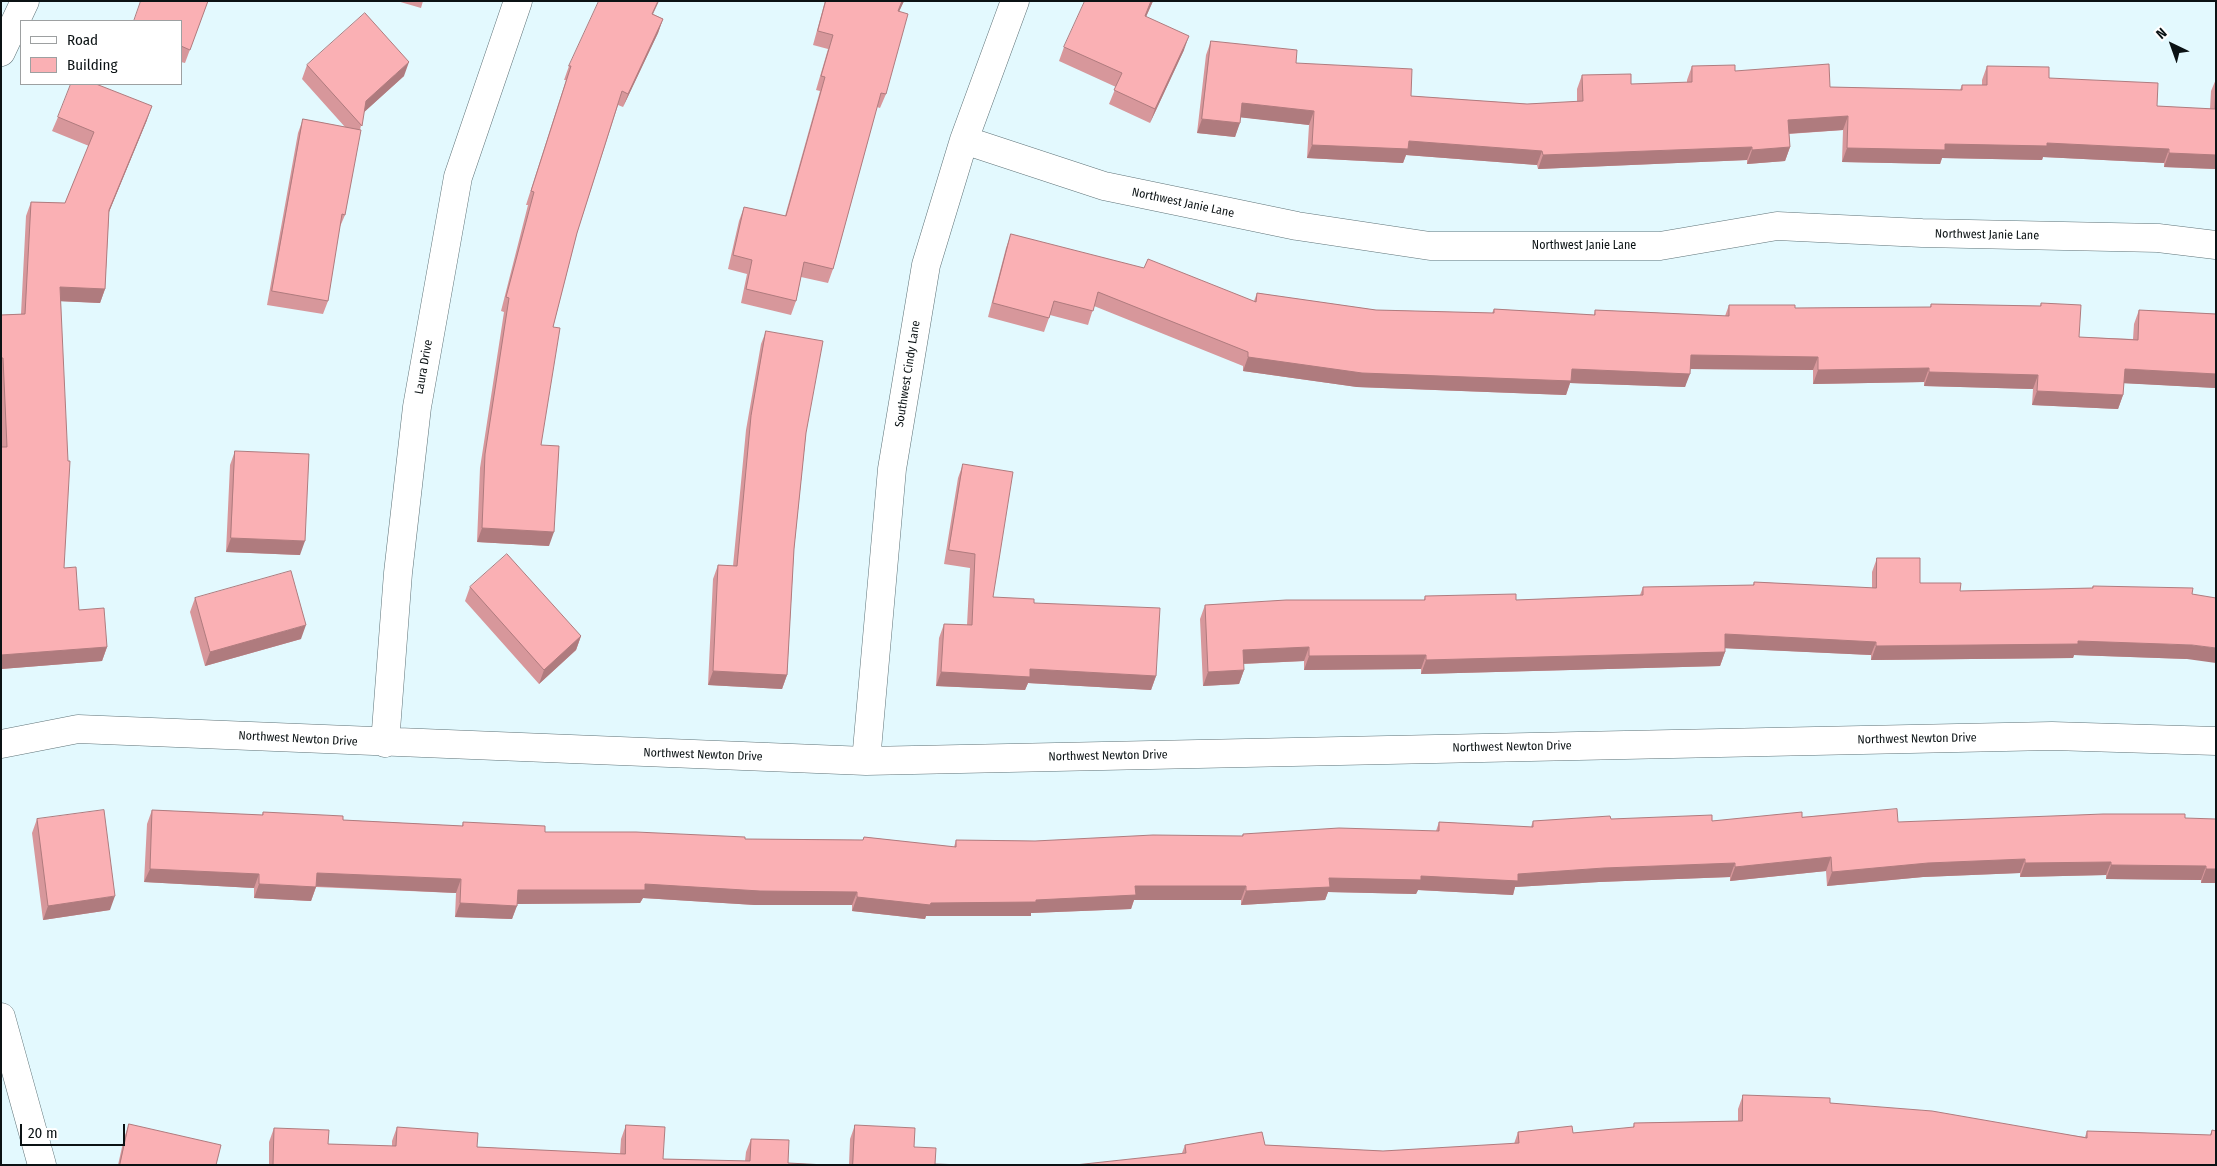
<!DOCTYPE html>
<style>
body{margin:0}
#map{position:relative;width:2217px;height:1166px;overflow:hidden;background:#e3f9fe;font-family:"Fira Sans Condensed",sans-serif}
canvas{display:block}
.frame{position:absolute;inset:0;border:2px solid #0b1214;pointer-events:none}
.legend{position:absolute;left:20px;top:20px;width:162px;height:65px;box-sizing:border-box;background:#fff;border:1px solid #9da0a1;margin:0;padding:6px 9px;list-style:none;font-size:15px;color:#0b1214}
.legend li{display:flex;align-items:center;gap:10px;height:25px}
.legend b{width:25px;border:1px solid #9da0a1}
.north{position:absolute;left:2147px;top:20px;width:50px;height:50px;-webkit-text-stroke:4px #fff;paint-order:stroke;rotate:318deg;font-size:14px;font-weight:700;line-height:20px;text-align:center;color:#0b1214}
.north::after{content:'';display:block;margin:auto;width:18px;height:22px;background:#0b1214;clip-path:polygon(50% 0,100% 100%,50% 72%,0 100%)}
.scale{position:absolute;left:20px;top:1124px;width:105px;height:22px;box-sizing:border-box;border:2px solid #0b1214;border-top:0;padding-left:6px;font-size:15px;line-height:18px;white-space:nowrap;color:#0b1214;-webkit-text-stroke:4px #fff;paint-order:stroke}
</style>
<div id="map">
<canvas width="2217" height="1166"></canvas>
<div class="frame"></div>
<ul class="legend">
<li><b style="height:6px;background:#fff"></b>Road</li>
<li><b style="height:14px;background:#fab0b4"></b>Building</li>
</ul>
<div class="north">N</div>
<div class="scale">20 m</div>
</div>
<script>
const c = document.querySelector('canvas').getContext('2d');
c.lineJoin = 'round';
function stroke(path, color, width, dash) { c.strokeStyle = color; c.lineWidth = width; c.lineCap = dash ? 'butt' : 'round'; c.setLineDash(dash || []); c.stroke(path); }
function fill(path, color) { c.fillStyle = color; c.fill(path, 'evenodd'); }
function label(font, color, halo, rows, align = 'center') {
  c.font = font + ' "Fira Sans Condensed",sans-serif'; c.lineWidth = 4.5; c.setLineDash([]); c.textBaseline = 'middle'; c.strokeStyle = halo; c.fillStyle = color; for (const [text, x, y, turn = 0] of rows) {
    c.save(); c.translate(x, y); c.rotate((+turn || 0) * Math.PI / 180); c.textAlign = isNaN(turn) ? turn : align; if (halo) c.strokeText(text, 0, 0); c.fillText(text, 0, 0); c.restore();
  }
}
const street = new Path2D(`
 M 1,52 L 25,1
 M 964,140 L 1104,186 L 1297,226 L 1430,246 L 1660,246 L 1777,226 L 1922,233 L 2158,238 L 2216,245
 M 385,743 L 398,573 L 417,407 L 458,177 L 518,1
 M 1,744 L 78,729 L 866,761 L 2052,736 L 2216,741
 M 866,761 L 892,469 L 926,265 L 964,140 L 1015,1
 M 1,1017 L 42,1165`);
stroke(street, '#5f7378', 29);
stroke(street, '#fff', 28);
fill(new Path2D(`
 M 208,1 L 185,63 L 181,62 L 181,21 Z
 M 397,1 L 423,1 L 421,8 Z
 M 825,1 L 904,1 L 899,11 L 886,94 L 880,108 L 877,107 L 833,269 L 828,283 L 801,277 L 796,301 L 791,315 L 741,303 L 747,274 L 728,269 L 739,221 L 744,207 L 785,216 L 820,91 L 816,90 L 828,49 L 813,45 Z
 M 1153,1 L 1146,17 L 1184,50 L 1150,123 L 1109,104 L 1116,87 L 1059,61 L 1064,47 Z
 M 653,14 L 663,19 L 658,33 L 623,107 L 618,105 L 577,233 L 553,327 L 541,445 L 549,546 L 477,542 L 480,468 L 504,312 L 501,311 L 528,205 L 526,205 L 566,80 L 564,80 L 569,66 Z
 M 1211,41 L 1296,63 L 1411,96 L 1527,104 L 1577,102 L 1577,89 L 1582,75 L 1631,84 L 1687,83 L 1687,80 L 1692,66 L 1735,71 L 1830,87 L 1960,90 L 1962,85 L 1982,85 L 1982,80 L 1987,66 L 2049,78 L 2157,106 L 2210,109 L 2211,91 L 2216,79 L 2216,169 L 2164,167 L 2164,163 L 2043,157 L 2042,160 L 1942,158 L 1940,164 L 1842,162 L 1843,130 L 1789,134 L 1790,147 L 1785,161 L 1747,164 L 1747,160 L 1538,169 L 1537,165 L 1406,155 L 1403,163 L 1307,158 L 1309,125 L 1241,117 L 1235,137 L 1197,133 L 1206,55 Z
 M 307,65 L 404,76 L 364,112 L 360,130 L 345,215 L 339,229 L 328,301 L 323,314 L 267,305 L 298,133 L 303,119 L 345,127 L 302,79 Z
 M 58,117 L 147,120 L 109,212 L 105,289 L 100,303 L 61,301 L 64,568 L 79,610 L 107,647 L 102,661 L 1,669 L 1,315 L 21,314 L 26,216 L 31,202 L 65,203 L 89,146 L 52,131 Z
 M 1011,234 L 1254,301 L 1257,293 L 1376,310 L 1492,313 L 1494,309 L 1594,315 L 1595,310 L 1725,316 L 1729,305 L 1795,308 L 1930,307 L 1931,304 L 2040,306 L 2041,303 L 2079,337 L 2133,339 L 2134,324 L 2139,310 L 2216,314 L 2216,388 L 2124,383 L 2123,395 L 2118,409 L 2032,405 L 2033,389 L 1924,386 L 1924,382 L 1813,384 L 1813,370 L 1690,369 L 1685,387 L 1570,383 L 1566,395 L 1357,387 L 1243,371 L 1243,366 L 1094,306 L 1088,325 L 1050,315 L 1044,332 L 988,317 L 1006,248 Z
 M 766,331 L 806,433 L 794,549 L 787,675 L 782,689 L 708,685 L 713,579 L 718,565 L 733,566 L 746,430 L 761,344 Z
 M 235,451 L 300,555 L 226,552 L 230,465 Z
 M 963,464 L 993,597 L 1034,603 L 1156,676 L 1151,690 L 1028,683 L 1025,690 L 936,686 L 939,638 L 944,624 L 967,625 L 970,568 L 944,564 L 958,478 Z
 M 1877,558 L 1920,583 L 1960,591 L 2092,588 L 2093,586 L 2187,659 L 2074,655 L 2073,658 L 1871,660 L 1871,655 L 1725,648 L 1725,652 L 1720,666 L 1421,674 L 1421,669 L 1304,670 L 1304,661 L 1243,664 L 1244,670 L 1239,684 L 1203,686 L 1200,619 L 1205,605 L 1424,600 L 1425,596 L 1516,600 L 1640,595 L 1643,587 L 1753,585 L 1754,582 L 1872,588 L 1872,572 Z
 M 470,587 L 581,636 L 576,650 L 539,684 L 465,601 Z
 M 195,598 L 301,639 L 205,666 L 190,612 Z
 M 152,810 L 262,815 L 263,812 L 343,820 L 462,826 L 463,822 L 545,832 L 745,839 L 863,840 L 864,837 L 954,847 L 956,840 L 1035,841 L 1242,836 L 1243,834 L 1436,831 L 1439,822 L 1531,827 L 1533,821 L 1611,819 L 1712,821 L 1802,817 L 1898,822 L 2185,818 L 2216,883 L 2201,883 L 2201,880 L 2106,879 L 2106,875 L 2020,877 L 2020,873 L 1923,877 L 1827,886 L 1826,871 L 1730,881 L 1730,877 L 1599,882 L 1515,887 L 1513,895 L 1418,890 L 1416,894 L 1328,892 L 1325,900 L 1241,905 L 1241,900 L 1134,900 L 1131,909 L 1031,913 L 1031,916 L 926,916 L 925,919 L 852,911 L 852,905 L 755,905 L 643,898 L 640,903 L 517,904 L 512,919 L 455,917 L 456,893 L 316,887 L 311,901 L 254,898 L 254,888 L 144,882 L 147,824 Z
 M 37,819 L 110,910 L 43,920 L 32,833 Z
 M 1743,1095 L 1830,1103 L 2085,1137 L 2087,1131 L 2210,1135 L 2212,1130 L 2216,1165 L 1182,1153 L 1185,1145 L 1265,1145 L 1383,1151 L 1514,1144 L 1518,1132 L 1573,1133 L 1633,1128 L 1634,1123 L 1738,1121 L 1738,1109 Z
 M 129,1124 L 216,1165 L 118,1165 L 124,1138 Z
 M 626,1125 L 663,1159 L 745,1161 L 746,1152 L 751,1139 L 788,1163 L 826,1165 L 269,1165 L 269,1142 L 274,1128 L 328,1144 L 392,1146 L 392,1141 L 397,1127 L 477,1147 L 620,1154 L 621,1139 Z
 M 855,1125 L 914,1147 L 935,1164 L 964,1165 L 849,1165 L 850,1139 Z`), '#d7979b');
fill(new Path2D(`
 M 658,1 L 659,1 L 647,27 L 652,14 Z
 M 902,1 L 904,1 L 893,25 L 898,11 Z
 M 1151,1 L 1153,1 L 1140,30 L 1145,16 Z
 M 663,19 L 658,33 L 623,107 L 628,94 Z
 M 1189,36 L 1184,50 L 1150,123 L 1155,109 Z
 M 409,62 L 404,76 L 361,115 L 366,101 Z
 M 1242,103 L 1314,111 L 1309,125 L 1237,117 Z
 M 152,106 L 147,120 L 104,224 L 109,210 Z
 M 1848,116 L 1843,130 L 1783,134 L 1788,120 Z
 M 1202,119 L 1240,123 L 1235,137 L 1197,133 Z
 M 1409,141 L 1542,151 L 1537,165 L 1406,155 L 1403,163 L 1307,158 L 1312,145 Z
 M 2047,143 L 2169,149 L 2164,163 L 2043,157 L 2042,160 L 1942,158 L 1940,164 L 1842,162 L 1847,148 L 1945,144 Z
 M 1752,147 L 1747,160 L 1538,169 L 1543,155 Z
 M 1790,147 L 1785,161 L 1747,164 L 1752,150 Z
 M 2169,153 L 2216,155 L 2216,169 L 2164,167 Z
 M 60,287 L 105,289 L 100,303 L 55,301 Z
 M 1691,355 L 1818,357 L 1813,370 L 1686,369 Z
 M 1248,357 L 1572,369 L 1690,374 L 1685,387 L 1570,383 L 1566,395 L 1357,387 L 1243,371 Z
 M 1929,368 L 1924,382 L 1813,384 L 1818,370 Z
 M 2125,369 L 2216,374 L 2216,388 L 2120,383 Z
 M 1929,372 L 2038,375 L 2033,389 L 1924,386 Z
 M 2037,391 L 2123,395 L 2118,409 L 2032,405 Z
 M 482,528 L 554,532 L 549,546 L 477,542 Z
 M 231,538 L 305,541 L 300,555 L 226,552 Z
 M 306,625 L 301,639 L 205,666 L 210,652 Z
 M 1725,634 L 1876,642 L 1871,655 L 1720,648 Z
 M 581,636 L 576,650 L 539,684 L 544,670 Z
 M 2078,641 L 2192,645 L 2216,648 L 2216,663 L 2187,659 L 2074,655 L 2073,658 L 1871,660 L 1876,646 Z
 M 107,647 L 102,661 L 1,669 L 1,655 Z
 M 1309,647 L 1304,661 L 1238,664 L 1243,650 Z
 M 1725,652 L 1720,666 L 1421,674 L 1426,660 Z
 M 1426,655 L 1421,669 L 1304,670 L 1309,656 Z
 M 1030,669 L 1156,676 L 1151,690 L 1028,683 L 1025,690 L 936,686 L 941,672 Z
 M 1244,670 L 1239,684 L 1203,686 L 1208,672 Z
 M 713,671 L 787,675 L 782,689 L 708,685 Z
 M 1831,857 L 1826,871 L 1730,881 L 1735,867 Z
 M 2025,859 L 2020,873 L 1923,877 L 1827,886 L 1832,872 L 1928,863 Z
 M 2111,862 L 2106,875 L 2020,877 L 2025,863 Z
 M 1735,863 L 1730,877 L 1599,882 L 1515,887 L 1513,895 L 1418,890 L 1416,894 L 1328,892 L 1325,900 L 1241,905 L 1246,891 L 1329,878 L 1518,874 L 1604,868 Z
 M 2111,865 L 2206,866 L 2201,880 L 2106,879 Z
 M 150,869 L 259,874 L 254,888 L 144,882 Z
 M 2206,869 L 2216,869 L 2216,883 L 2201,883 Z
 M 317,873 L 461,879 L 456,893 L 312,886 Z
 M 259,884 L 316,887 L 311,901 L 254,898 Z
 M 645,884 L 857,892 L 852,905 L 755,905 L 643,898 L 640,903 L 513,904 L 518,890 Z
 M 1135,886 L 1246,886 L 1241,900 L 1134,900 L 1131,909 L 1031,913 L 1031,916 L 926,916 L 925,919 L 852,911 L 857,897 L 931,903 L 1036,900 Z
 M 115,896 L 110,910 L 43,920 L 48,906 Z
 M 460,903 L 517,906 L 512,919 L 455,917 Z`), '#af7b7e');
const building = new Path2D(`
 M 141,1 L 208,1 L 190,50 L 181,46 L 181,21 L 134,21 Z
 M 599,1 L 658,1 L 652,14 L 663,19 L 628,94 L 622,91 L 577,233 L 553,327 L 560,328 L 541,445 L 559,446 L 554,532 L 482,528 L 485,454 L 509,298 L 506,297 L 534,192 L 531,191 L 571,66 L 569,66 Z
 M 826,1 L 902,1 L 898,11 L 908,14 L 886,94 L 881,93 L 833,269 L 804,262 L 796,301 L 746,289 L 752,260 L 733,255 L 744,207 L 786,216 L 825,77 L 821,76 L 833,35 L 818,31 Z
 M 1085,1 L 1151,1 L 1145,16 L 1189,36 L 1155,109 L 1114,90 L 1122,73 L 1064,47 Z
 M 365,13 L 409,62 L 366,101 L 362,126 L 307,65 Z
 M 1211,41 L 1297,50 L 1296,63 L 1412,69 L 1411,96 L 1527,104 L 1583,101 L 1582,75 L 1631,74 L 1631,84 L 1692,82 L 1692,66 L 1735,65 L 1735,71 L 1829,64 L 1830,87 L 1962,90 L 1962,85 L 1987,85 L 1987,66 L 2049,67 L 2049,78 L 2158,83 L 2157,106 L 2215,109 L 2216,86 L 2216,155 L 2169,153 L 2169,149 L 2047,143 L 2047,146 L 1945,144 L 1945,150 L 1847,148 L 1848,116 L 1788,120 L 1790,147 L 1752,150 L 1752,147 L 1543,155 L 1542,151 L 1409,141 L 1408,149 L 1312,145 L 1314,111 L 1242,103 L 1240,123 L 1202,119 Z
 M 71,84 L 96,84 L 152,106 L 109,210 L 105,289 L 60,287 L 68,461 L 70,461 L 64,568 L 76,567 L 79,610 L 104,608 L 107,647 L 1,655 L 1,447 L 7,447 L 3,358 L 1,358 L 1,315 L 25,314 L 31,202 L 65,203 L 94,132 L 58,117 Z
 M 303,119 L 361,130 L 345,215 L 342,214 L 328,301 L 272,291 Z
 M 1011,234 L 1144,268 L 1148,259 L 1256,302 L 1257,293 L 1376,310 L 1494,313 L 1494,309 L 1595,315 L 1595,310 L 1729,316 L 1729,305 L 1795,305 L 1795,308 L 1931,307 L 1931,304 L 2041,306 L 2041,303 L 2081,305 L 2079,337 L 2138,340 L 2139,310 L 2216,314 L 2216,374 L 2125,369 L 2123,395 L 2037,391 L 2038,375 L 1929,372 L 1929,368 L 1818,370 L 1818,357 L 1691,355 L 1690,374 L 1572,369 L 1571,381 L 1362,373 L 1248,357 L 1248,352 L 1098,292 L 1093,311 L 1054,301 L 1049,318 L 993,303 Z
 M 766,331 L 823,341 L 806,433 L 794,549 L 787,675 L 713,671 L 718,565 L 737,566 L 751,416 Z
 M 235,451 L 309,454 L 305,541 L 231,538 Z
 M 963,464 L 1013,472 L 993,597 L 1034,599 L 1034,603 L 1160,608 L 1156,676 L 1030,669 L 1030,677 L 941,672 L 944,624 L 972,625 L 975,554 L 949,550 Z
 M 507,554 L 581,636 L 544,670 L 470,587 Z
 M 1877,558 L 1920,558 L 1920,583 L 1961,583 L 1960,591 L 2093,588 L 2093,586 L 2193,588 L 2192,594 L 2216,598 L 2216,648 L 2192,645 L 2078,641 L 2078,644 L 1876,646 L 1876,642 L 1725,634 L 1725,652 L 1426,660 L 1426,655 L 1309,656 L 1309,647 L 1243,650 L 1244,670 L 1208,672 L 1205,605 L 1286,600 L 1425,600 L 1425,596 L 1516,594 L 1516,600 L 1643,595 L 1643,587 L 1754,585 L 1754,582 L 1876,588 Z
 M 291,571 L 306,625 L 210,652 L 195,598 Z
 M 1897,809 L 1898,822 L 2103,814 L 2185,814 L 2185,818 L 2216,819 L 2216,869 L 2206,869 L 2206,866 L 2111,865 L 2111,862 L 2025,863 L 2025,859 L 1928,863 L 1832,872 L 1831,857 L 1735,867 L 1735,863 L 1604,868 L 1518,874 L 1518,881 L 1421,876 L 1421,880 L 1329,878 L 1330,887 L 1246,891 L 1246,886 L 1135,886 L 1136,895 L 1036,900 L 1036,902 L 931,903 L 930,905 L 857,897 L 857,892 L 760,891 L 645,884 L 645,890 L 518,890 L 517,906 L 460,903 L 461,879 L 317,873 L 316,887 L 259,884 L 259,874 L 150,869 L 152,810 L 263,815 L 263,812 L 343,816 L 343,820 L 463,826 L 463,822 L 545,826 L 545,832 L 636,832 L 745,837 L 745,839 L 863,840 L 864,837 L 956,847 L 956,840 L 1035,841 L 1153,835 L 1243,836 L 1243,834 L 1339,828 L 1439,831 L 1439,822 L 1533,827 L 1533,821 L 1610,816 L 1611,819 L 1712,815 L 1712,821 L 1802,812 L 1802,817 Z
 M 104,810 L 115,896 L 48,906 L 37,819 Z
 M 1743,1095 L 1830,1098 L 1830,1103 L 1932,1111 L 2087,1138 L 2087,1131 L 2211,1135 L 2212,1130 L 2216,1131 L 2216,1165 L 1075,1165 L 1186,1153 L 1185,1145 L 1262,1132 L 1265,1145 L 1383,1151 L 1519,1143 L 1518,1132 L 1572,1126 L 1573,1133 L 1634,1127 L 1634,1123 L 1742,1121 Z
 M 129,1124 L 221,1145 L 216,1165 L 120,1165 Z
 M 626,1125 L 665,1127 L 663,1159 L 750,1161 L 751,1139 L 789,1140 L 788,1163 L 826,1165 L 273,1165 L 274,1128 L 329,1130 L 328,1144 L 396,1146 L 397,1127 L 478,1133 L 477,1147 L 625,1154 Z
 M 855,1125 L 915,1128 L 914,1147 L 936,1148 L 935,1164 L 964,1165 L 853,1165 Z`);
fill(building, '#fab0b4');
stroke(building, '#af7b7e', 1);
label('12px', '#0b1214', '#fff', [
 ["Northwest Janie Lane",1183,203,12],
 ["Northwest Janie Lane",1987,235,1],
 ["Northwest Janie Lane",1584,246],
 ["Laura Drive",424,367,-80],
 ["Southwest Cindy Lane",908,374,-81],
 ["Northwest Newton Drive",298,739,3],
 ["Northwest Newton Drive",1917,739,-1],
 ["Northwest Newton Drive",1512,747,-1],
 ["Northwest Newton Drive",703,755,2],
 ["Northwest Newton Drive",1108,756,-1]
]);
</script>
